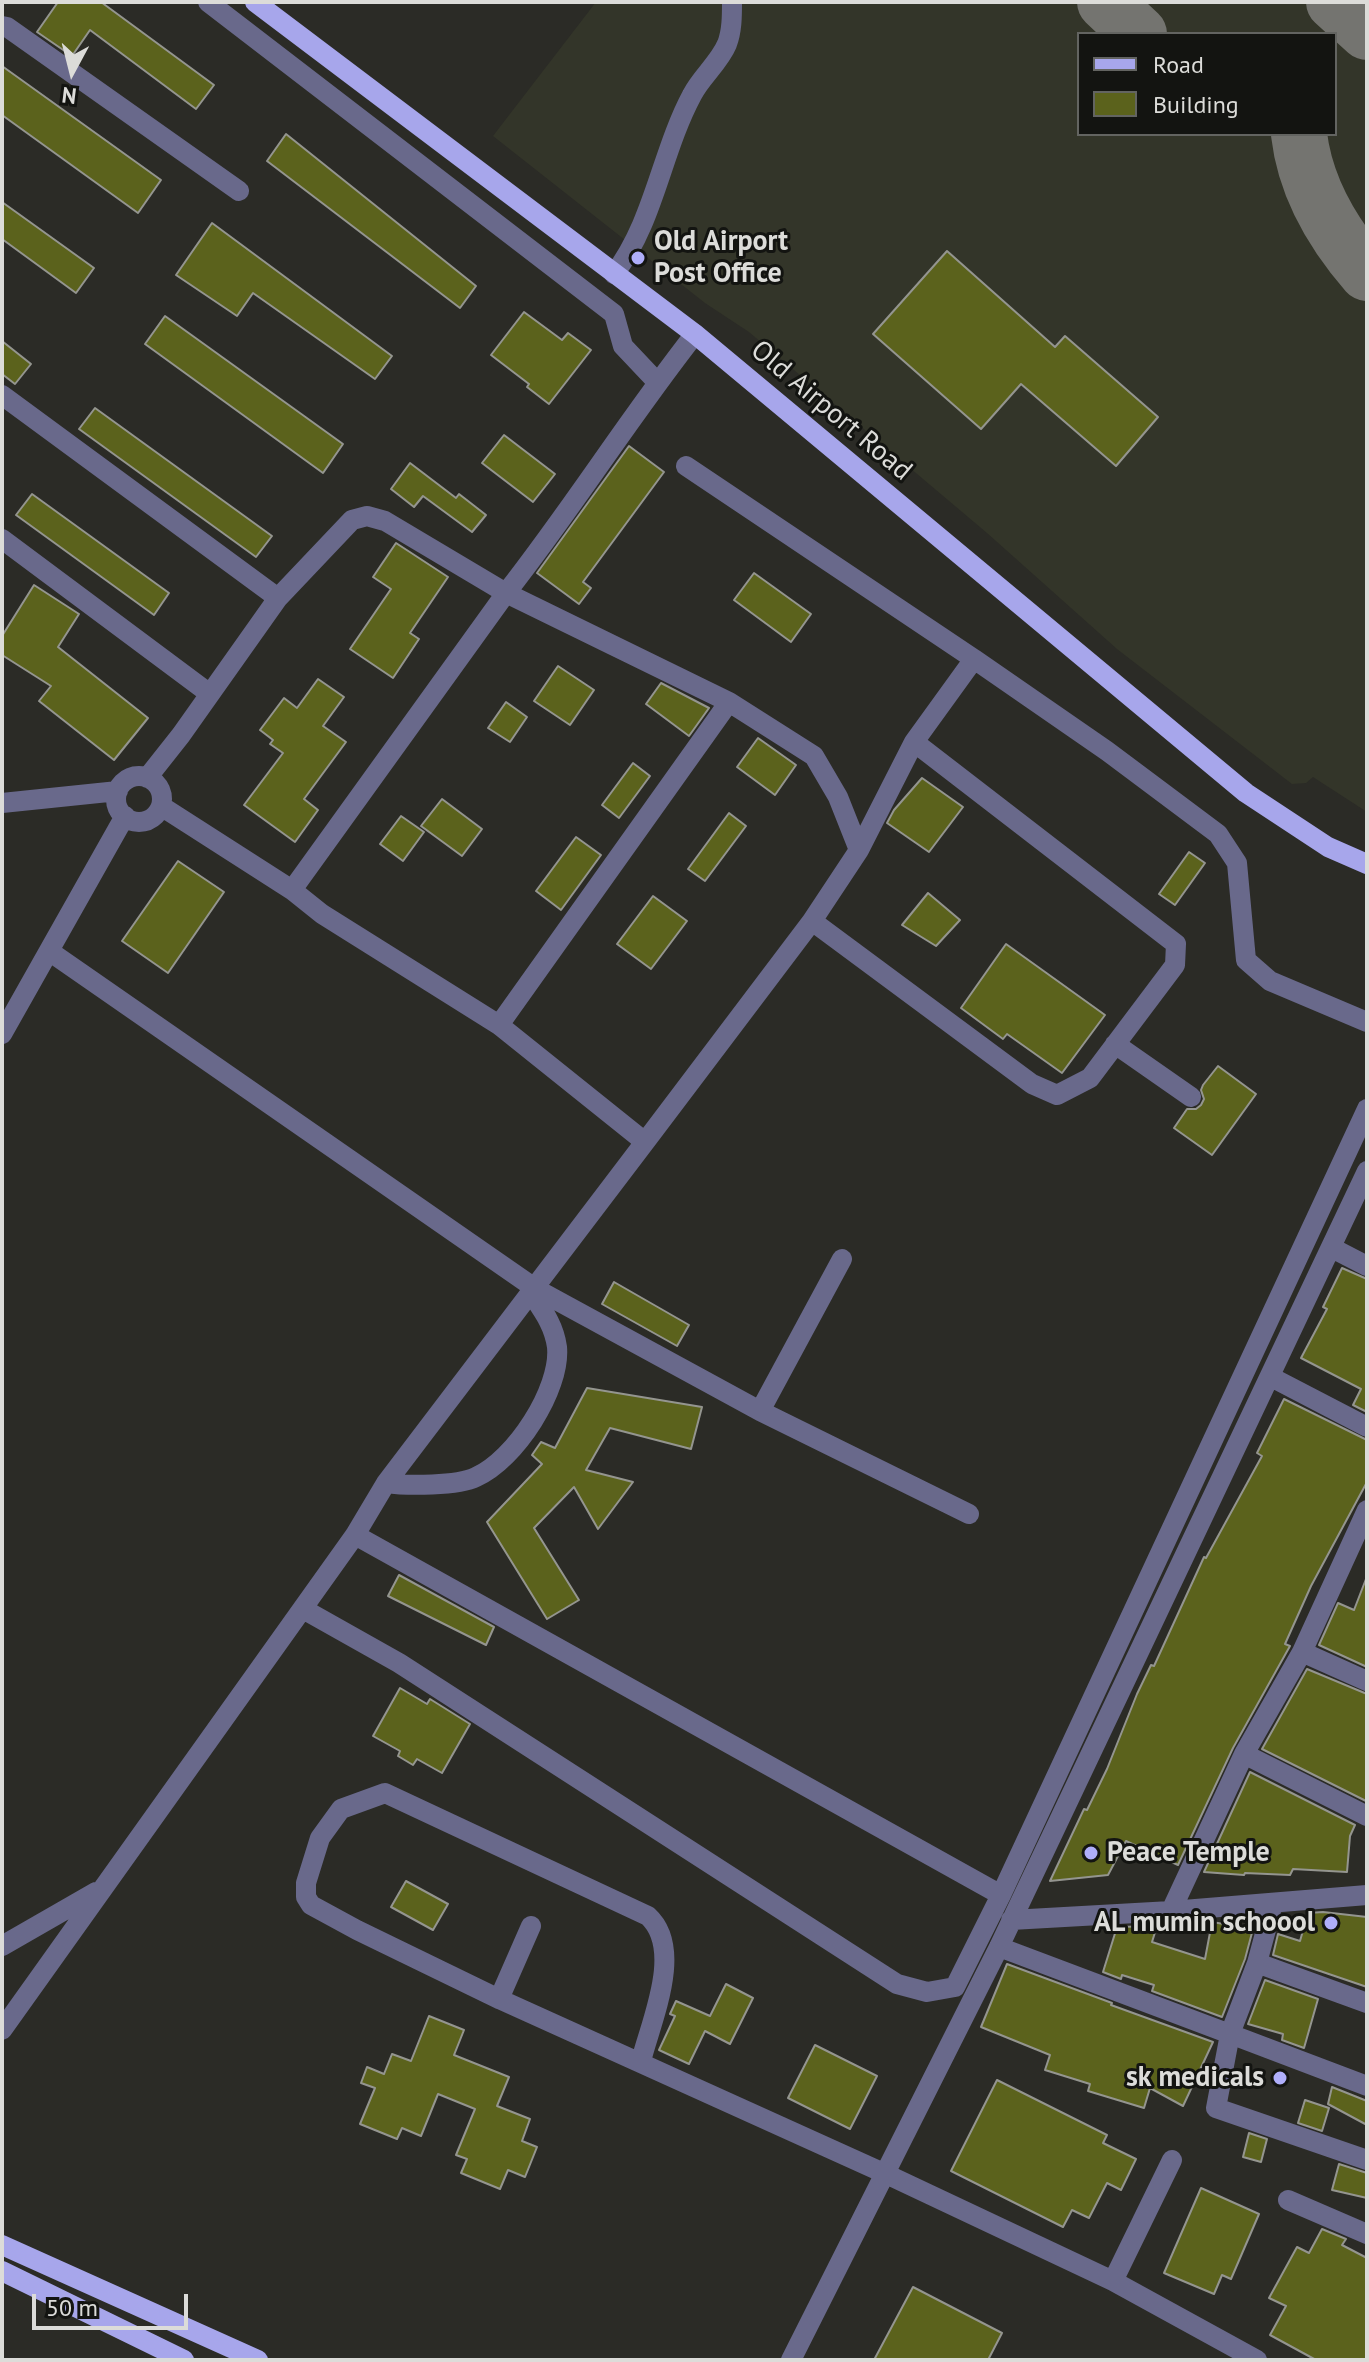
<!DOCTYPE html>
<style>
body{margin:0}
#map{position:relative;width:1369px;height:2362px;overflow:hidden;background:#2b2b26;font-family:"PT Sans",sans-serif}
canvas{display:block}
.frame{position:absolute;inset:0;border:4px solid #dcdcd9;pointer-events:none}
.legend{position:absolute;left:1077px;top:32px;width:260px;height:104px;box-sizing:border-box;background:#131411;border:2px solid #636461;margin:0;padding:10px 14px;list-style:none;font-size:24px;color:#dcdcd9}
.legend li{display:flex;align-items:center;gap:16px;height:40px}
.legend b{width:40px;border:2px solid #636461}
.north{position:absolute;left:32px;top:32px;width:80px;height:80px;-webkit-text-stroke:6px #131411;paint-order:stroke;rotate:187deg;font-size:22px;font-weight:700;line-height:32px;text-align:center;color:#dcdcd9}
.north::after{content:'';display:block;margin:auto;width:28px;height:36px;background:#dcdcd9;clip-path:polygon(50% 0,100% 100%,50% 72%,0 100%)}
.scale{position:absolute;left:32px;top:2294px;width:156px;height:36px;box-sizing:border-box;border:4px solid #dcdcd9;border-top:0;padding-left:10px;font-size:24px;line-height:28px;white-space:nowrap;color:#dcdcd9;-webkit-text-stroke:6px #131411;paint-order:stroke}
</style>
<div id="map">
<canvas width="1369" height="2362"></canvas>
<div class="frame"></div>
<ul class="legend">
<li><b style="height:10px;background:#a7a6eb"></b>Road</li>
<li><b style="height:22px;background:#5b621c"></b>Building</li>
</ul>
<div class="north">N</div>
<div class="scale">50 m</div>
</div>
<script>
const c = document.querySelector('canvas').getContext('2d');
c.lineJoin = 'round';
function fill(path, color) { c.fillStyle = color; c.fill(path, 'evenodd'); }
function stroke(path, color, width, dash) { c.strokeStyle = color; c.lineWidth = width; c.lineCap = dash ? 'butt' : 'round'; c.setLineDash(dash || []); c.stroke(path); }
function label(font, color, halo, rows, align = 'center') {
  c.font = font + ' "PT Sans",sans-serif'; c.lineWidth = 6; c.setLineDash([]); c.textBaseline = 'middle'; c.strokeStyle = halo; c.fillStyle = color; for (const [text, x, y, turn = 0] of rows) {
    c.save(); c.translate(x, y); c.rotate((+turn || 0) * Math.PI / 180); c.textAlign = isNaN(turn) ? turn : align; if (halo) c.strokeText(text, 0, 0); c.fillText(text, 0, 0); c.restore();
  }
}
fill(new Path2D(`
 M 596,2 L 1367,2 L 1367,812 L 1313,777 L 1306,783 L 1292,784 L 1117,649 L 987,533 L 749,332 L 705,303 L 493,136 ZM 1079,34 L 1335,34 L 1335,134 L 1079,134 Z`), '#333529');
stroke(new Path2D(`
 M 1105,2 L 1139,34
 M 1334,2 L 1367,32
 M 1299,134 C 1305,186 1333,234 1367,273`), '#747470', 56);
const building = new Path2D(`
 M 58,2 L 101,2 L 214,85 L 196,109 L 90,30 L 72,56 L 37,32 Z
 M 2,66 L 161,180 L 138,213 L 2,115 Z
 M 286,134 L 476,286 L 460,308 L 267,161 Z
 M 2,202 L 94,268 L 76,293 L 2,239 Z
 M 212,223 L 392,356 L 375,379 L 253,293 L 237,316 L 176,275 Z
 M 947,251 L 1055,347 L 1065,336 L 1158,417 L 1116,466 L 1021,384 L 981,429 L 873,334 Z
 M 524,312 L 562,340 L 568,333 L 591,350 L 549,404 L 527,387 L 529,384 L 491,355 Z
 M 165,316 L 343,444 L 323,473 L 145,344 Z
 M 2,341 L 31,364 L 15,384 L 2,374 Z
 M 95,408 L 272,536 L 256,557 L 79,429 Z
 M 504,435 L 555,474 L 533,502 L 482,463 Z
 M 629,446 L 664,472 L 583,582 L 591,588 L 579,604 L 537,573 Z
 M 410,463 L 456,498 L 459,494 L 486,515 L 472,532 L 423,496 L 414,507 L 391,489 Z
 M 32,494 L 169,593 L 154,615 L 16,515 Z
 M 396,543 L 448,577 L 410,633 L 419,639 L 393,678 L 350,649 L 391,589 L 373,577 Z
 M 754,573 L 811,614 L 791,642 L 734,600 Z
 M 34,585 L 79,614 L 58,647 L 148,718 L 114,760 L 39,701 L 51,686 L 2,655 L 2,636 Z
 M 558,666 L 594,690 L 570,725 L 534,701 Z
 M 318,679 L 344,697 L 323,726 L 346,742 L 304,799 L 318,810 L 295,842 L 244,805 L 283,753 L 270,744 L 273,740 L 260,730 L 284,698 L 297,708 Z
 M 661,683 L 709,708 L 689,736 L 646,704 Z
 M 506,702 L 527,717 L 510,742 L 488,728 Z
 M 758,738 L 796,765 L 775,795 L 737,767 Z
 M 633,763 L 650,776 L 619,818 L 602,805 Z
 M 922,778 L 963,807 L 929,852 L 887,823 L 894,810 Z
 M 442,799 L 482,829 L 462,856 L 421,826 Z
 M 729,813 L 746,826 L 705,881 L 688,869 Z
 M 401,816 L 424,832 L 403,861 L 380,844 Z
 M 576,837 L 601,855 L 561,910 L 536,891 Z
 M 1189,852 L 1205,863 L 1175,905 L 1159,894 Z
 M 178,861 L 224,892 L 168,973 L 122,941 Z
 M 928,893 L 960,920 L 936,946 L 902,925 Z
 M 653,896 L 687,921 L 651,969 L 617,944 Z
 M 1006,944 L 1105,1015 L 1062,1073 L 1007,1034 L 1003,1039 L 961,1008 Z
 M 1218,1066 L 1256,1094 L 1212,1155 L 1174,1128 L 1187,1109 L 1196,1109 L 1201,1105 L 1204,1099 L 1201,1090 L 1203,1085 Z
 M 1342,1268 L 1367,1279 L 1367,1412 L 1353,1405 L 1361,1389 L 1301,1358 L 1327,1309 L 1323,1307 Z
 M 614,1282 L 689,1325 L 677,1346 L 602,1304 Z
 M 587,1388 L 702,1407 L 691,1449 L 610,1428 L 586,1470 L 633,1482 L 598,1529 L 574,1487 L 534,1528 L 579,1600 L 547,1619 L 487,1522 L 542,1464 L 532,1455 L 541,1442 L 555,1448 Z
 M 1284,1399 L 1367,1440 L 1367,1482 L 1311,1586 L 1285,1644 L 1290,1646 L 1233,1748 L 1178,1865 L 1126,1841 L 1108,1875 L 1050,1881 L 1084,1809 L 1087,1810 L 1107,1769 L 1137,1694 L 1151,1665 L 1154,1666 L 1204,1557 L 1206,1558 L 1262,1456 L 1257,1453 Z
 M 399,1575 L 494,1627 L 486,1645 L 388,1596 Z
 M 1366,1579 L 1367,1579 L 1367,1667 L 1319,1645 L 1338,1603 L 1354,1610 Z
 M 1307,1669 L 1367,1694 L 1366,1801 L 1262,1749 Z
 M 400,1688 L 427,1704 L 430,1699 L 470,1724 L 442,1773 L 417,1759 L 413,1765 L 398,1756 L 400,1751 L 373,1736 Z
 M 1250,1772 L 1355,1825 L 1350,1836 L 1347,1872 L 1293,1869 L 1290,1875 L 1245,1873 L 1244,1875 L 1204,1872 Z
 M 406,1881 L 448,1904 L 433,1930 L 391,1907 Z
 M 1323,1912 L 1367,1917 L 1367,1987 L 1273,1955 L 1278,1934 L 1300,1941 L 1308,1913 Z
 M 1212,1922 L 1253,1929 L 1245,1959 L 1222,2017 L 1152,1991 L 1154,1985 L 1122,1975 L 1121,1979 L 1103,1972 L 1117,1927 L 1157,1926 L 1152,1942 L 1205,1959 Z
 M 1007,1964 L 1112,2003 L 1111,2005 L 1213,2042 L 1183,2106 L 1150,2088 L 1144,2108 L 1088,2091 L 1090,2084 L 1045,2070 L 1050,2055 L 981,2027 Z
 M 1265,1980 L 1318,1999 L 1304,2048 L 1282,2040 L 1283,2034 L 1248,2024 Z
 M 726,1984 L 753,1998 L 730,2044 L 705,2031 L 689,2064 L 659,2050 L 675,2016 L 670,2014 L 676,2001 L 710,2016 Z
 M 429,2016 L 464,2030 L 454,2055 L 509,2077 L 497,2106 L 530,2119 L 522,2141 L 537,2147 L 525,2177 L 508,2170 L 500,2189 L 461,2173 L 467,2159 L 456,2155 L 475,2109 L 438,2094 L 421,2136 L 402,2128 L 397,2139 L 360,2124 L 375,2088 L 361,2083 L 367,2067 L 384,2074 L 392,2054 L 411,2061 Z
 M 815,2045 L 877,2076 L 850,2129 L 788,2098 Z
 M 997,2080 L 1107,2135 L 1103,2143 L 1136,2159 L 1121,2190 L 1107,2183 L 1089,2218 L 1072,2210 L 1063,2227 L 951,2171 Z
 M 1332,2087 L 1367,2101 L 1367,2125 L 1328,2104 Z
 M 1305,2100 L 1329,2108 L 1322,2131 L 1298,2123 Z
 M 1249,2133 L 1267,2139 L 1261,2162 L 1243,2157 Z
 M 1339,2164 L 1367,2173 L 1367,2198 L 1332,2190 Z
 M 1201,2188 L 1259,2214 L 1231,2279 L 1222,2275 L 1214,2294 L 1164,2273 Z
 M 1322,2229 L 1346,2239 L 1342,2245 L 1367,2258 L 1367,2360 L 1316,2360 L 1270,2335 L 1286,2306 L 1269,2298 L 1297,2247 L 1309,2253 Z
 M 913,2287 L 1002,2333 L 988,2360 L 874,2360 Z`);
fill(building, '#5b621c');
stroke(building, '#94958f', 2);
stroke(new Path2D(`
 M 208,2 L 614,314 L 623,346 L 657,382
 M 2,26 L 7,27 L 239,191
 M 614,274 C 654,222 661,153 692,95 C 701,77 719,63 727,44 C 732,31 732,16 732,2
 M 2,395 L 278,598
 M 686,466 L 974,659
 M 2,539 L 210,694
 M116 799a23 23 0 1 1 46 0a23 23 0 1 1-46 0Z
 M 147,778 L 181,735 L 278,598 L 352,520 L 367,516 L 385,521 L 506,593 C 572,509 629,418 695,334
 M 2,803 L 118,791
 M 161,806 L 292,890 L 322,914 L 499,1025 L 645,1142 L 812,921 L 859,850 L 838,797 L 814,756 L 729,702 L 506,593 L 292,890
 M 859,850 L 914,742 L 974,659 L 1107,751 L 1218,834 L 1237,863 L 1246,960 L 1270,981 L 1367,1022
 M 812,921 L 1032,1084 L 1057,1095 L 1090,1078 L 1175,965 L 1176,944 L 914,742
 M 49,951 L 536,1289 L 760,1411 L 969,1514
 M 499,1025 L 729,702
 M 2,1034 L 125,816
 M 1115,1044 L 1191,1097
 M 1332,1248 L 1367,1266
 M 1271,1377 L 1367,1427
 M 760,1411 L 842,1259
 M 386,1483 C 407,1486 458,1486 476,1477 C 515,1460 561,1389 557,1347 C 554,1325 543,1311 531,1293
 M 355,1535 L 1001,1895
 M 303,1609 L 399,1663 L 897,1984 L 927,1992 L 955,1987 L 1001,1895 L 1367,1109
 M 1302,1652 L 1367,1681
 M 1244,1754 L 1302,1652 L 1367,1510
 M 1171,1911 L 1244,1754 L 1367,1816
 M 1011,1920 L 1171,1911 L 1367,1895
 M 2,1946 L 96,1892
 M 999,1947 L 1230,2034 L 1257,1963 L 1273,1904
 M 1257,1963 L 1367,2003
 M 499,1999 L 531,1926
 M 2,2030 L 355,1535 L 386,1483 L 645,1142
 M 641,2061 C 651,2021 684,1949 648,1916 L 385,1793 L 341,1809 L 320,1838 L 306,1883 L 306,1897 L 311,1905 L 357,1930 L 499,1999 L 886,2174 L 1113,2281 L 1257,2360
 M 1367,2086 L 1230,2034 L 1216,2108 L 1367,2160
 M 1288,2200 L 1367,2234
 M 1113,2281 L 1172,2160
 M 791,2360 L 999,1947 L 1367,1171`), '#69698b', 20);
stroke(new Path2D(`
 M 255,2 L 695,334 L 1246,793 L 1328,847 L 1367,864
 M 2,2245 L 258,2360
 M 2,2271 L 184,2360`), '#a7a6eb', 20);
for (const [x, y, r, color] of [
 [638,258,8,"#afaefa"],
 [1091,1853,8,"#afaefa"],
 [1331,1923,8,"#afaefa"],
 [1280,2078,8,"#afaefa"]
]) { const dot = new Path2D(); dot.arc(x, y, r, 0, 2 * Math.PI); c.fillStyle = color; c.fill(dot); stroke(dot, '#131411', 3); }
label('bold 28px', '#dcdcd9', '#131411', [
 ["Old Airport",654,242],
 ["Post Office",654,274],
 ["Peace Temple",1107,1853],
 ["AL mumin schoool",1315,1923,"right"],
 ["sk medicals",1264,2078,"right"]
], 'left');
label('28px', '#dcdcd9', '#131411', [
 ["Old Airport Road",831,411,40]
]);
</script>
